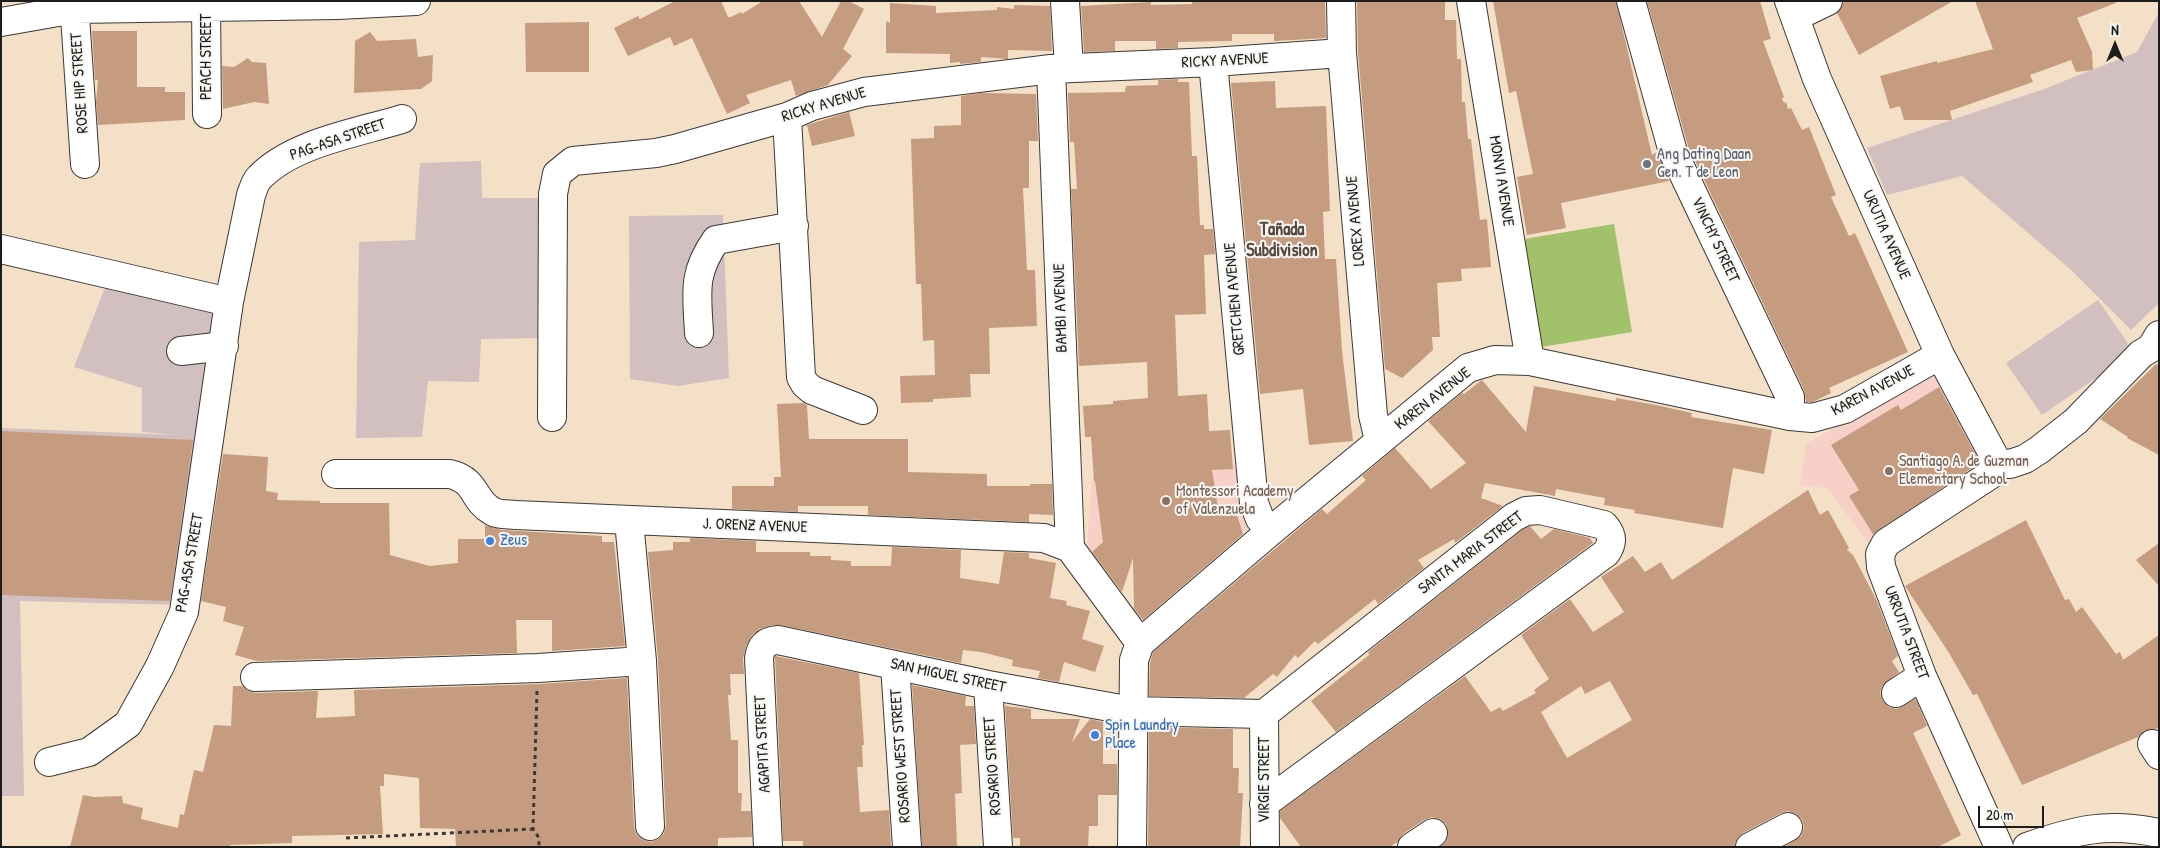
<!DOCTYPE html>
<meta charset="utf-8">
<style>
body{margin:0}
#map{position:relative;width:2160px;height:848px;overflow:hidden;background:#f3e0c7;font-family:"Patrick Hand",sans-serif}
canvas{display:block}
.frame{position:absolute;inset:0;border:2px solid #1c1c1c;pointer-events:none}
.north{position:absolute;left:2090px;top:20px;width:50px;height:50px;-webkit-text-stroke:4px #f6f6f2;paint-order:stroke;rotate:0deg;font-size:14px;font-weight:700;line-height:20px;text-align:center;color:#1c1c1c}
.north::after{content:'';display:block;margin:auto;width:18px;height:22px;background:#1c1c1c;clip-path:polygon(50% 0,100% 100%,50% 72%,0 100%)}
.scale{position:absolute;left:1978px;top:806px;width:66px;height:22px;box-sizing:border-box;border:2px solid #1c1c1c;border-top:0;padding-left:6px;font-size:15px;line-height:18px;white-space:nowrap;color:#1c1c1c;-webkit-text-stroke:4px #f6f6f2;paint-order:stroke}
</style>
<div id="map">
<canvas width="2160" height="848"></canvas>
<div class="frame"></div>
<div class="north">N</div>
<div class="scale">20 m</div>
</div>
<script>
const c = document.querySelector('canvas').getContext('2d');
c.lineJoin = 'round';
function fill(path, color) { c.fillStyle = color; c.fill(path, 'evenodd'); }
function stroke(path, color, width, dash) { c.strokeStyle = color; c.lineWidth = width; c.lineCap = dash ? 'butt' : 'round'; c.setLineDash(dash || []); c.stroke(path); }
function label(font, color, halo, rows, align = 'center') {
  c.font = font + ' "Patrick Hand",sans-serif'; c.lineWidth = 4; c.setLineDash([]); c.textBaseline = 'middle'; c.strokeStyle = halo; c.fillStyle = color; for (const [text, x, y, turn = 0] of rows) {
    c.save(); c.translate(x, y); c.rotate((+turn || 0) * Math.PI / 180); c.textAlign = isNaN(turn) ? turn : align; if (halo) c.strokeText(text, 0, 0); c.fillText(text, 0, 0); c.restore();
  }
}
fill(new Path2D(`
 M 1940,369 L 1995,457 L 1872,548 L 1827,488 L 1800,485 L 1806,444 Z
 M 1236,465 L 1247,528 L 1206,569 L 1166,524 L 1102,580 L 1086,557 L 1092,478 Z`), '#f7d1c8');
fill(new Path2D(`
 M 2159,12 L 2159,303 L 2131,330 L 2070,269 L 1962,176 L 1887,195 L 1867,148 L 2044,89 L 2137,52 Z
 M 481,161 L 482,198 L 545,198 L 544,338 L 481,339 L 479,382 L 428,381 L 422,437 L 356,438 L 359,242 L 415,240 L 420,163 Z
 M 723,215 L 729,378 L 678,386 L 630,379 L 629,216 Z
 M 106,285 L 221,311 L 185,605 L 20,601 L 24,796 L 1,796 L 1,428 L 177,435 L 142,432 L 142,388 L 74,367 Z
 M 2098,300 L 2134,352 L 2042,415 L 2006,363 Z`), '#d2bfc0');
fill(new Path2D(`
 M 1614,224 L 1632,332 L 1542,347 L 1524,239 Z`), '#a1c16a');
fill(new Path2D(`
 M 675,1 L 721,1 L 728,17 L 731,17 L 741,12 L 742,14 L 763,1 L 799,1 L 822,37 L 841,1 L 849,1 L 864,9 L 843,49 L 852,56 L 828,85 L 796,96 L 791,80 L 746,95 L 750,103 L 727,114 L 692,38 L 674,46 L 670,37 L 628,56 L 614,28 L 638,16 L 640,19 Z
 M 1192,1 L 1325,1 L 1326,38 L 1274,41 L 1274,34 L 1232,34 L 1232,41 L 1178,42 L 1178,48 L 1156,49 L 1156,41 L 1115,41 L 1115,51 L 1084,52 L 1081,6 L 1151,2 L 1151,5 L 1192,4 Z
 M 1357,1 L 1445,1 L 1445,20 L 1456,20 L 1457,59 L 1461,59 L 1462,102 L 1465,102 L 1468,139 L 1471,139 L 1480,220 L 1487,219 L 1491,267 L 1461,269 L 1462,281 L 1437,283 L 1440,337 L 1432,337 L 1433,350 L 1402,378 L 1385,369 L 1358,52 Z
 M 1493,1 L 1616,1 L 1652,155 L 1657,152 L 1669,181 L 1561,203 L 1566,228 L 1527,235 L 1517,177 L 1533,174 L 1516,91 L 1509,93 Z
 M 1647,1 L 1760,1 L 1771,39 L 1763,41 L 1784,97 L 1782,99 L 1784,103 L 1786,102 L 1788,109 L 1791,108 L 1802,130 L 1809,127 L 1836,195 L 1831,197 L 1849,236 L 1855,233 L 1908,352 L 1829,388 L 1831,393 L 1813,402 L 1806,402 L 1804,390 L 1688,146 Z
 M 1843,1 L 1953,1 L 1859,55 L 1837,13 L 1841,9 Z
 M 1975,1 L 2116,1 L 2116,3 L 2077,18 L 2092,52 L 2093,70 L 2076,72 L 2071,60 L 2030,75 L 2033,82 L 1950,111 L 1952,120 L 1904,120 L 1900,106 L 1890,109 L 1880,76 L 1937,61 L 1937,63 L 1993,49 Z
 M 890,3 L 936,6 L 936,13 L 997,10 L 997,7 L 1014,9 L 1014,5 L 1050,6 L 1052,51 L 1008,50 L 1008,59 L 981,57 L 981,62 L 960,64 L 960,62 L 950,63 L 950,54 L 886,53 L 886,21 L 890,23 Z
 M 589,22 L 589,72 L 526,72 L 525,23 Z
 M 92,31 L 137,31 L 137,87 L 165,87 L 165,92 L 185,92 L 185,120 L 98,125 L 96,102 L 98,80 L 95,80 Z
 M 370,32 L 377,41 L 416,39 L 418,57 L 433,55 L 432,81 L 421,89 L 354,93 L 355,41 Z
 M 248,58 L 252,62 L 266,63 L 269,104 L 254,102 L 223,109 L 222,66 L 234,67 Z
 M 1178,79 L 1178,82 L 1189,82 L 1192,156 L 1197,156 L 1200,225 L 1204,225 L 1204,229 L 1213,229 L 1215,254 L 1204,255 L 1206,314 L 1175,315 L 1178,396 L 1207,394 L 1209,431 L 1230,430 L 1233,469 L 1212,470 L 1219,514 L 1236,512 L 1243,534 L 1143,620 L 1134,609 L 1133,558 L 1122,592 L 1092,552 L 1103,542 L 1095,481 L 1094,481 L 1091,437 L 1085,437 L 1083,406 L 1113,404 L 1113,401 L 1148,398 L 1147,362 L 1079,366 L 1071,189 L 1077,189 L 1074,142 L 1070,142 L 1068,93 L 1125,92 L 1126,86 L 1158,85 L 1158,80 Z
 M 1275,81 L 1276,108 L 1326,106 L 1330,211 L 1323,212 L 1325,259 L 1336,259 L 1342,351 L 1353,441 L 1309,445 L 1303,389 L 1260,394 L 1231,83 Z
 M 981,93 L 1036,94 L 1038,141 L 1029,141 L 1029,188 L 1023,188 L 1027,270 L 1035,270 L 1037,326 L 989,328 L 990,374 L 970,374 L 971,397 L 933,399 L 933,402 L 901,403 L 900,376 L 935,375 L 934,340 L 923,341 L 921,284 L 916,284 L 911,139 L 934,138 L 934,126 L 961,125 L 961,96 Z
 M 849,112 L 855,136 L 812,146 L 807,125 Z
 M 2156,364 L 2159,366 L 2159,455 L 2127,438 L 2128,437 L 2100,419 Z
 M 1482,380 L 1526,432 L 1534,386 L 1616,401 L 1616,398 L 1656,405 L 1692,413 L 1691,417 L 1772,430 L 1764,474 L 1733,468 L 1723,528 L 1634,513 L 1635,510 L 1604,505 L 1605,498 L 1556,489 L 1555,496 L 1485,483 L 1481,498 L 1503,506 L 1455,543 L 1454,539 L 1418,560 L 1424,568 L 1378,604 L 1375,599 L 1318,644 L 1315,641 L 1298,658 L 1295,655 L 1277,677 L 1273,674 L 1244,698 L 1149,696 L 1150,663 L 1153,652 L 1322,509 L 1327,514 L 1366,480 L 1362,476 L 1395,448 L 1431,489 L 1466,463 L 1428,421 L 1462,393 L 1464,394 Z
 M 1939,387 L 1978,459 L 1978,464 L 1873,534 L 1849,496 L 1859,490 L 1831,445 L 1898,405 L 1901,410 Z
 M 803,403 L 807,405 L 809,439 L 908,439 L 908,472 L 987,474 L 987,486 L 1030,486 L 1030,484 L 1052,484 L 1053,515 L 1029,514 L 1029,522 L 868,515 L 868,506 L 798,506 L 798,512 L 732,509 L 732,486 L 774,486 L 774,477 L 781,477 L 777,404 Z
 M 1,431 L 193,440 L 170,601 L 1,595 Z
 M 223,454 L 268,457 L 266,491 L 278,493 L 277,500 L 320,501 L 320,503 L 389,503 L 390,555 L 430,566 L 458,563 L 458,539 L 485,539 L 485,525 L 502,530 L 602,536 L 602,542 L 614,542 L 625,646 L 552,651 L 552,620 L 516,620 L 517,653 L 257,661 L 235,655 L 244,627 L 223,621 L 226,607 L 201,601 Z
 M 1808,490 L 1820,515 L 1828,510 L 1849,548 L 1847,550 L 1853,555 L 1876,599 L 1898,656 L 1892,661 L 1899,672 L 1882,686 L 1880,693 L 1883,701 L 1889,707 L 1896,709 L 1915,699 L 1917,702 L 1927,726 L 1913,733 L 1961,835 L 1938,847 L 1784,847 L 1801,836 L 1804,828 L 1802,819 L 1796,814 L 1788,811 L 1781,813 L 1743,833 L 1737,839 L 1734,847 L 1441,847 L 1447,840 L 1448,832 L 1446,824 L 1440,819 L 1432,817 L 1424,820 L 1403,834 L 1398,842 L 1389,847 L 1301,847 L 1280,818 L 1280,811 L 1465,676 L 1491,712 L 1500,707 L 1503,711 L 1536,693 L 1534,690 L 1549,679 L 1521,635 L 1570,599 L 1593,632 L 1624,612 L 1601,577 L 1633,556 L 1645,572 L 1661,562 L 1672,580 ZM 1610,681 L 1632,720 L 1567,758 L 1541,712 L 1581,686 L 1585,694 Z
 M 2026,520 L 2065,600 L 2069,599 L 2076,612 L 2082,607 L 2116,654 L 2120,652 L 2123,660 L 2159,635 L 2159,728 L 2144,731 L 2138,737 L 2022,785 L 1977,694 L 1973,695 L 1949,653 L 1905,586 Z
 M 1530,526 L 1541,539 L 1554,529 L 1590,538 L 1593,543 L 1336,732 L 1311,701 L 1369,655 L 1368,652 L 1522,530 Z
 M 690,538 L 756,541 L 756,552 L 810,552 L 810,556 L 831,556 L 831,560 L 851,561 L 851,566 L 891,566 L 892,547 L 961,550 L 960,578 L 999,584 L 1004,552 L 1029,553 L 1029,558 L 1056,563 L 1050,598 L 1067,601 L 1066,605 L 1090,611 L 1082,639 L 1104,646 L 1095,672 L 1064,662 L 1059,682 L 1038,678 L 1040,671 L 1012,666 L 1013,660 L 981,652 L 963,650 L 961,663 L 781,625 L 772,625 L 760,629 L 752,635 L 746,646 L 743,659 L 744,674 L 730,674 L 731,695 L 728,695 L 731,740 L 738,740 L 738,793 L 742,793 L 741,811 L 751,811 L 752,837 L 718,838 L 718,847 L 456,847 L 455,829 L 420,828 L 419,778 L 384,774 L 384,786 L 380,786 L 383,834 L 292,836 L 292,843 L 230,845 L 230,847 L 70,847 L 83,795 L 94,797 L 122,796 L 123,803 L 143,808 L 141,819 L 178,828 L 180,814 L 184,815 L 194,770 L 203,772 L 214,725 L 231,726 L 233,686 L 242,686 L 248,691 L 256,693 L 318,691 L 316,718 L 355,716 L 354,690 L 539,684 L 627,678 L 634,827 L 637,835 L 643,840 L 651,842 L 658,839 L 664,834 L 666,825 L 658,660 L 648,552 L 673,550 L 673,542 L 690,542 Z
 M 2159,543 L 2159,586 L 2136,560 Z
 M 775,656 L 859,673 L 864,745 L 862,745 L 863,767 L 857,767 L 860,812 L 889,810 L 891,847 L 803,847 L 803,841 L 783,841 Z
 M 912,685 L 966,696 L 965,706 L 974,706 L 976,744 L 960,745 L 962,793 L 955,794 L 957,847 L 922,847 Z
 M 1005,706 L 1031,709 L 1031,719 L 1080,719 L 1072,742 L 1090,719 L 1103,722 L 1103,764 L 1117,764 L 1117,795 L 1098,795 L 1098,826 L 1089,826 L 1088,847 L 1020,847 L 1020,838 L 1013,838 Z
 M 1149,727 L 1233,729 L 1233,768 L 1239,768 L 1238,793 L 1243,793 L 1240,847 L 1148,847 Z`), '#c59c7f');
const minor = new Path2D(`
 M 74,1 L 85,164
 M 206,1 L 207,114
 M 1065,1 L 1069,68
 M 1341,1 L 1342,53 L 1373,415 L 1377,432 L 1382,439
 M 1471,1 L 1530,361
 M 1631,1 L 1673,152 L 1790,397 L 1790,416
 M 1789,1 L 1817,79 L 1940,355 L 1994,456 L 1993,470 L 1990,475 L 1886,543 L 1880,554 L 1881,567 L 1922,676 L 1999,847
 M 1795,17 L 1828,1
 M 1,22 L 75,9 L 338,5 L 416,1
 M 1213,62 L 1254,503 L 1260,519 L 1272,530
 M 1051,69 L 1070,548
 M 787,117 L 801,377 L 805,384 L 812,390 L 863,410
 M 1,249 L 229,302
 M 699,333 C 697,293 692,274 716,240 L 794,226
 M 181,351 L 224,346
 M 552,417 L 553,194 L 557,174 L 573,161 L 656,153 L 675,149 L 787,117 L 812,106 L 864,92 L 1051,69 L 1213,62 L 1342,53
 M 1995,463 L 2010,464 L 2025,459 L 2039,450 L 2076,421 L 2141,354 L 2151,348 L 2159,335
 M 336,474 L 450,474 C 478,481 472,500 492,511 C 498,515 508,514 516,515 L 1044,538 L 1070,548 L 1140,643
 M 642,661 L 650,826
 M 895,665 L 907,847
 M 255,677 L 538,668 L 642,661 L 629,521
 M 988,685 L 998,847
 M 1896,693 L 1922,676
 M 1264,714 L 1265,847
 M 2152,744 L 2159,755
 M 49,762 L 89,752 L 128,724 L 160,666 L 184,612 L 229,302 L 251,195 C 253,190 255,182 259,178 C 292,143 357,133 402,119
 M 768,847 L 759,658 C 761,646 765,641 778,640 L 988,685 L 1132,711 L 1264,714 L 1514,517 L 1526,511 L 1540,510 L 1604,525 C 1613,535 1613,543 1606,553 L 1264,804
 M 1132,847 L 1134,660 L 1140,643 L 1272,530 L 1468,368 L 1495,360 L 1530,361 L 1790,416 L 1812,418 L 1845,409 L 1940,355
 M 1412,847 L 1433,833
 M 1750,847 L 1788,827
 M 2027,847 C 2075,830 2107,822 2159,833`);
stroke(minor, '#3c3936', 30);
stroke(new Path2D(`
 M 537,691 L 533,829 L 539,838 L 539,847
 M 346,838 L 533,829`), '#3c3936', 3, [4, 4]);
stroke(minor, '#fff', 28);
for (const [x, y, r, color] of [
 [1647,164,5,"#6b7280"],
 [1889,471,5,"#8d6e63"],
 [1166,501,5,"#8d6e63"],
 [490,541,5,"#3f7fe0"],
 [1095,735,5,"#3f7fe0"]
]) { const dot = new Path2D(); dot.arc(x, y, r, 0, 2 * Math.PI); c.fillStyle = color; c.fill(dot); stroke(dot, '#f6f6f2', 2); }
label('16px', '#1c1c1c', '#f6f6f2', [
 ["PEACH STREET",207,57,-90],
 ["RICKY AVENUE",1225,61,-3],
 ["ROSE HIP STREET",80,83,-94],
 ["RICKY AVENUE",824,105,-17],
 ["PAG-ASA STREET",338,140,-19],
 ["MONVI AVENUE",1501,181,81],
 ["LOREX AVENUE",1356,221,-95],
 ["URUTIA AVENUE",1886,235,66],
 ["VINCHY STREET",1715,240,65],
 ["GRETCHEN AVENUE",1235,299,-95],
 ["BAMBI AVENUE",1061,308,-92],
 ["KAREN AVENUE",1873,391,-28],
 ["KAREN AVENUE",1433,399,-38],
 ["J. ORENZ AVENUE",755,526,2],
 ["SANTA MARIA STREET",1471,553,-37],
 ["PAG-ASA STREET",190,563,-80],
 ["URRUTIA STREET",1906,633,69],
 ["SAN MIGUEL STREET",948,676,12],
 ["AGAPITA STREET",763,744,-93],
 ["ROSARIO WEST STREET",901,756,-94],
 ["ROSARIO STREET",993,766,-94],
 ["VIRGIE STREET",1265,780,-90]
]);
label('16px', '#5b616d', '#f6f6f2', [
 ["Ang Dating Daan",1657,155],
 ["Gen. T de Leon",1657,173]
], 'left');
label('16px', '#785e54', '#f6f6f2', [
 ["Santiago A. de Guzman",1899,462],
 ["Elementary School",1899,480],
 ["Montessori Academy",1176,492],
 ["of Valenzuela",1176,510]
], 'left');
label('16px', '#366cbe', '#f6f6f2', [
 ["Zeus",500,541],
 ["Spin Laundry",1105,726],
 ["Place",1105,744]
], 'left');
label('bold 18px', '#57493f', '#f6f6f2', [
 ["Tañada",1282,230],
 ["Subdivision",1282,251]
]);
</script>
